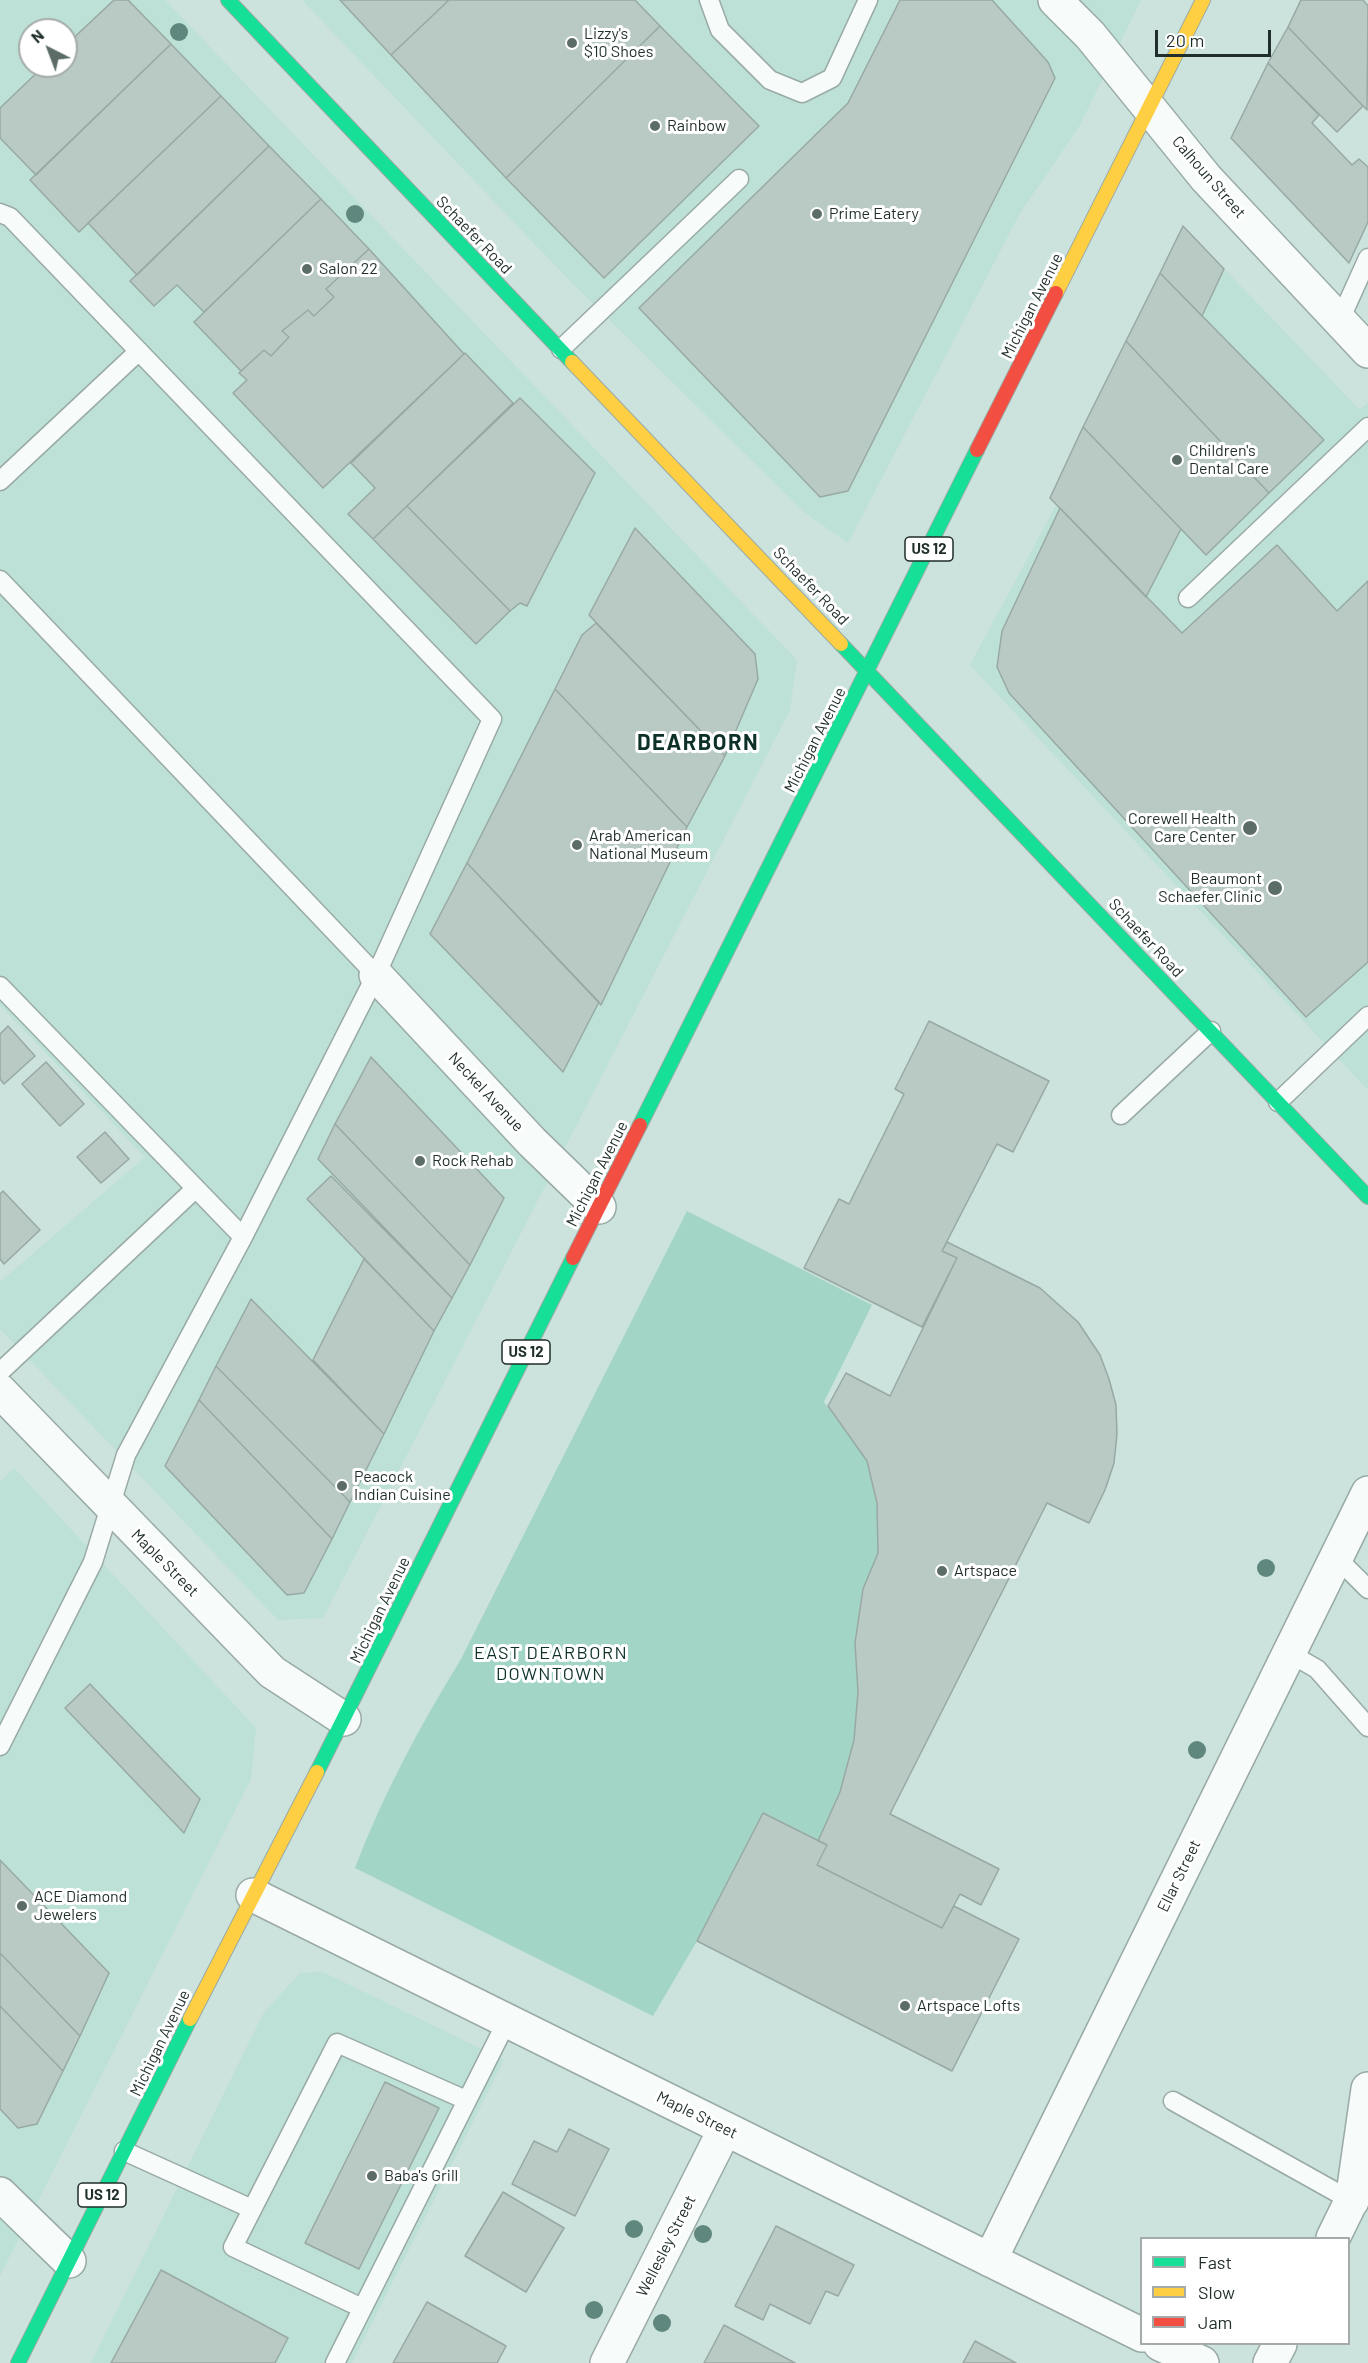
<!DOCTYPE html>
<style>
body{margin:0}
#map{position:relative;width:1368px;height:2363px;overflow:hidden;background:#cce2dc;font-family:Barlow,sans-serif}
canvas{display:block}
.legend{position:absolute;left:1140px;top:2237px;width:210px;height:108px;box-sizing:border-box;background:#fff;border:2px solid #a5abaa;margin:0;padding:8px 10px;list-style:none;font-size:18px;color:#1f2e2a}
.legend li{display:flex;align-items:center;gap:12px;height:30px}
.legend b{width:30px;border:2px solid #a5abaa}
.north{position:absolute;left:18px;top:18px;width:60px;height:60px;box-sizing:border-box;background:#fff;border:2px solid #a5abaa;border-radius:50%;rotate:318deg;font-size:16px;font-weight:700;line-height:24px;text-align:center;color:#1f2e2a}
.north::after{content:'';display:block;margin:auto;width:21px;height:27px;background:#5c6d68;clip-path:polygon(50% 0,100% 100%,50% 72%,0 100%)}
.scale{position:absolute;left:1155px;top:30px;width:116px;height:27px;box-sizing:border-box;border:3px solid #1f2e2a;border-top:0;padding-left:8px;font-size:18px;line-height:21px;white-space:nowrap;color:#1f2e2a;-webkit-text-stroke:4px #fff;paint-order:stroke}
</style>
<div id="map">
<canvas width="1368" height="2363"></canvas>
<ul class="legend">
<li><b style="height:8px;background:#16e098"></b>Fast</li>
<li><b style="height:8px;background:#ffcf43"></b>Slow</li>
<li><b style="height:8px;background:#f24e42"></b>Jam</li>
</ul>
<div class="north">N</div>
<div class="scale">20 m</div>
</div>
<script>
const c = document.querySelector('canvas').getContext('2d');
c.lineJoin = 'round';
function fill(path, color) { c.fillStyle = color; c.fill(path, 'evenodd'); }
function stroke(path, color, width, dash) { c.strokeStyle = color; c.lineWidth = width; c.lineCap = dash ? 'butt' : 'round'; c.setLineDash(dash || []); c.stroke(path); }
function label(font, color, halo, rows, align = 'center') {
  c.font = font + ' Barlow,sans-serif'; c.lineWidth = 6; c.setLineDash([]); c.textBaseline = 'middle'; c.strokeStyle = halo; c.fillStyle = color; for (const [text, x, y, turn = 0] of rows) {
    c.save(); c.translate(x, y); c.rotate((+turn || 0) * Math.PI / 180); c.textAlign = isNaN(turn) ? turn : align; if (halo) c.strokeText(text, 0, 0); c.fillText(text, 0, 0); c.restore();
  }
}
fill(new Path2D(`
 M 0,0 L 165,0 L 797,660 L 790,710 L 323,1618 L 278,1620 L 0,1329 L 0,1282 L 145,1157 L 0,1005 ZM 30,30 L 66,30 L 66,66 L 30,66 Z
 M 302,0 L 1141,0 L 1080,125 L 1019,215 L 848,543 L 804,512 L 569,280 Z
 M 1188,231 L 1359,409 L 1368,403 L 1368,1090 L 970,665 L 1060,498 Z
 M 14,1468 L 256,1728 L 251,1779 L 0,2276 L 0,1482 Z
 M 323,1972 L 504,2060 L 352,2363 L 91,2363 L 263,2014 L 300,1973 Z`), '#bde1d6');
fill(new Path2D(`
 M 687,1211 L 872,1305 L 824,1402 L 867,1461 L 877,1503 L 878,1553 L 863,1589 L 855,1643 L 858,1692 L 854,1740 L 840,1792 L 818,1841 L 763,1813 L 697,1941 L 653,2016 L 355,1868 C 383,1794 420,1726 461,1659 Z`), '#a3d5c7');
const building = new Path2D(`
 M 114,0 L 128,0 L 171,44 L 36,175 L 0,138 L 0,108 L 44,66 L 66,66 L 66,45 Z
 M 340,0 L 449,0 L 391,55 Z
 M 449,0 L 635,0 L 660,26 L 506,178 L 391,55 Z
 M 900,0 L 992,0 L 1048,62 L 1055,78 L 848,491 L 820,497 L 639,308 L 848,103 Z
 M 1301,0 L 1363,0 L 1368,6 L 1367,110 L 1288,27 Z
 M 660,26 L 759,126 L 604,278 L 506,178 Z
 M 1288,27 L 1363,106 L 1337,132 L 1268,63 Z
 M 171,44 L 221,96 L 79,232 L 30,180 Z
 M 1268,63 L 1319,115 L 1312,123 L 1352,165 L 1359,159 L 1368,167 L 1368,222 L 1349,263 L 1231,138 Z
 M 221,96 L 269,146 L 137,275 L 88,223 Z
 M 269,146 L 321,199 L 204,312 L 177,285 L 154,306 L 130,281 Z
 M 321,199 L 369,249 L 326,289 L 334,297 L 314,316 L 308,310 L 282,331 L 289,337 L 271,356 L 264,350 L 241,371 L 194,322 Z
 M 1183,226 L 1224,269 L 1202,316 L 1160,273 Z
 M 369,249 L 464,354 L 323,488 L 233,393 L 247,380 L 239,373 L 264,350 L 271,356 L 289,337 L 282,331 L 308,310 L 314,316 L 334,297 L 326,289 Z
 M 1160,273 L 1324,440 L 1269,493 L 1126,341 Z
 M 1126,341 L 1269,493 L 1206,555 L 1083,427 Z
 M 465,353 L 513,403 L 373,539 L 348,514 L 375,488 L 351,463 Z
 M 520,398 L 595,473 L 527,606 L 520,603 L 510,611 L 407,506 Z
 M 1083,427 L 1181,529 L 1146,597 L 1050,498 Z
 M 407,506 L 510,611 L 476,644 L 373,539 Z
 M 1060,508 L 1182,633 L 1277,545 L 1337,611 L 1368,581 L 1368,962 L 1306,1017 L 1009,693 L 997,667 L 1002,631 Z
 M 635,528 L 755,654 L 758,679 L 725,756 L 589,615 Z
 M 596,623 L 725,756 L 687,827 L 555,689 L 582,635 Z
 M 555,689 L 687,827 L 601,1005 L 467,863 Z
 M 467,863 L 599,1002 L 563,1072 L 430,934 Z
 M 929,1021 L 1049,1081 L 1013,1152 L 997,1144 L 942,1251 L 957,1258 L 922,1327 L 804,1268 L 839,1199 L 849,1204 L 904,1094 L 895,1089 Z
 M 8,1026 L 35,1056 L 4,1084 L 0,1079 L 0,1034 Z
 M 371,1057 L 504,1198 L 470,1265 L 335,1124 Z
 M 46,1062 L 84,1104 L 60,1126 L 22,1084 Z
 M 335,1124 L 470,1265 L 452,1298 L 318,1159 Z
 M 105,1132 L 129,1159 L 101,1183 L 77,1157 Z
 M 331,1176 L 452,1298 L 434,1331 L 307,1199 Z
 M 3,1191 L 40,1230 L 4,1264 L 0,1259 L 0,1194 Z
 M 947,1242 L 1040,1288 L 1078,1322 L 1100,1355 L 1109,1379 L 1116,1405 L 1117,1434 L 1114,1463 L 1105,1490 L 1089,1523 L 1047,1503 L 890,1814 L 999,1869 L 981,1905 L 960,1894 L 942,1928 L 817,1865 L 827,1845 L 818,1841 L 840,1792 L 854,1740 L 858,1692 L 855,1643 L 863,1589 L 878,1553 L 877,1503 L 867,1461 L 828,1406 L 846,1373 L 890,1396 L 957,1258 L 942,1251 Z
 M 364,1259 L 434,1331 L 384,1434 L 313,1360 Z
 M 251,1299 L 384,1434 L 350,1502 L 216,1366 Z
 M 216,1366 L 350,1502 L 332,1539 L 199,1400 Z
 M 199,1400 L 332,1539 L 304,1593 L 287,1595 L 165,1466 Z
 M 90,1684 L 200,1799 L 184,1833 L 65,1708 Z
 M 763,1813 L 827,1845 L 817,1865 L 942,1928 L 954,1906 L 1019,1939 L 952,2071 L 697,1941 Z
 M 0,1860 L 109,1973 L 80,2036 L 0,1953 Z
 M 0,1953 L 80,2036 L 63,2071 L 0,2006 Z
 M 0,2006 L 63,2071 L 37,2124 L 18,2128 L 0,2109 Z
 M 385,2082 L 439,2108 L 359,2269 L 305,2243 Z
 M 569,2129 L 609,2149 L 575,2216 L 512,2184 L 534,2141 L 557,2152 Z
 M 503,2192 L 564,2228 L 526,2292 L 465,2256 Z
 M 776,2226 L 854,2265 L 838,2296 L 826,2291 L 810,2324 L 770,2304 L 763,2320 L 735,2306 Z
 M 161,2270 L 288,2338 L 275,2363 L 111,2363 Z
 M 427,2302 L 506,2346 L 497,2363 L 393,2363 Z
 M 724,2325 L 795,2363 L 704,2363 Z
 M 975,2341 L 1016,2363 L 963,2363 Z`);
fill(building, '#b9cac5');
stroke(building, '#98a9a4', 1.5);
const lane = new Path2D(`
 M 709,0 L 720,30 L 770,80 L 802,93 L 832,78 L 868,0
 M 0,213 L 10,217 L 492,719 L 376,975 L 243,1237 L 126,1455 L 93,1562 L 0,1746
 M 1340,320 L 1368,258
 M 561,349 L 739,179
 M 0,481 L 139,351
 M 0,580 L 376,975
 M 1188,598 L 1368,427
 M 0,986 L 243,1237
 M 1278,1102 L 1368,1016
 M 1121,1115 L 1211,1031
 M 0,1372 L 195,1189
 M 1336,1557 L 1368,1589
 M 1289,1653 L 1317,1669 L 1368,1727
 M 1173,2101 L 1352,2201
 M 124,2151 L 252,2209
 M 362,2308 L 233,2247 L 337,2043 L 466,2100
 M 335,2363 L 507,2021`);
const street = new Path2D(`
 M 1055,0 L 1090,35 L 1206,178 L 1368,351
 M 376,975 L 532,1142 L 599,1207
 M 0,1391 L 272,1672 L 344,1719
 M 253,1895 L 1142,2335
 M 0,2194 L 69,2261
 M 1352,2201 L 1368,2089
 M 1333,2238 L 1361,2181
 M 990,2260 L 1368,1493
 M 1160,2344 L 1202,2363
 M 607,2363 L 725,2129
 M 1270,2363 L 1280,2344`);
const fast = new Path2D(`
 M 228,0 L 572,362
 M 841,644 L 1368,1197
 M 640,1125 L 977,450
 M 317,1772 L 573,1258
 M 18,2363 L 190,2019`);
const slow = new Path2D(`
 M 1056,293 L 1203,0
 M 572,362 L 841,644
 M 190,2019 L 317,1772`);
const jam = new Path2D(`
 M 977,450 L 1056,293
 M 573,1258 L 640,1125`);
stroke(lane, '#99aaa6', 21);
stroke(street, '#99aaa6', 36);
stroke(fast, '#99aaa6', 16);
stroke(slow, '#99aaa6', 16);
stroke(jam, '#99aaa6', 16);
stroke(lane, '#f7fbfa', 18);
stroke(street, '#f7fbfa', 33);
stroke(fast, '#16e098', 14);
stroke(slow, '#ffcf43', 14);
stroke(jam, '#f24e42', 14);
c.fillStyle = '#60877e';
for (const [x, y] of [
 [179,32],
 [355,214],
 [1266,1568],
 [1197,1750],
 [634,2229],
 [703,2234],
 [594,2310],
 [662,2323]
]) { c.beginPath(); c.arc(x, y, 9, 0, 2 * Math.PI); c.fill(); }
for (const [x, y, r, color] of [
 [572,43,6,"#5c6d68"],
 [655,126,6,"#5c6d68"],
 [817,214,6,"#5c6d68"],
 [307,269,6,"#5c6d68"],
 [1177,460,6,"#5c6d68"],
 [1250,828,8,"#5c6d68"],
 [577,845,6,"#5c6d68"],
 [1275,888,8,"#5c6d68"],
 [420,1161,6,"#5c6d68"],
 [342,1486,6,"#5c6d68"],
 [942,1571,6,"#5c6d68"],
 [22,1906,6,"#5c6d68"],
 [905,2006,6,"#5c6d68"],
 [372,2176,6,"#5c6d68"]
]) { const dot = new Path2D(); dot.arc(x, y, r, 0, 2 * Math.PI); c.fillStyle = color; c.fill(dot); stroke(dot, '#fff', 2); }
for (const [x, y, w] of [
 [929,549,48],
 [526,1352,48],
 [102,2195,48]
]) { const box = new Path2D(); box.roundRect(x - w / 2, y - 12, w, 24, 4.5); c.fillStyle = '#fff'; c.fill(box); stroke(box, '#1f2e2a', 1.5); }
label('bold 15px', '#1f2e2a', null, [
 ["US 12",929,549],
 ["US 12",526,1352],
 ["US 12",102,2195]
]);
label('16px', '#1f2e2a', '#fff', [
 ["Lizzy's",584,34],
 ["$10 Shoes",584,52],
 ["Rainbow",667,126],
 ["Prime Eatery",829,214],
 ["Salon 22",319,269],
 ["Children's",1189,451],
 ["Dental Care",1189,469],
 ["Corewell Health",1236,819,"right"],
 ["Care Center",1236,837,"right"],
 ["Arab American",589,836],
 ["National Museum",589,854],
 ["Beaumont",1262,879,"right"],
 ["Schaefer Clinic",1262,897,"right"],
 ["Rock Rehab",432,1161],
 ["Peacock",354,1477],
 ["Indian Cuisine",354,1495],
 ["Artspace",954,1571],
 ["ACE Diamond",34,1897],
 ["Jewelers",34,1915],
 ["Artspace Lofts",917,2006],
 ["Baba's Grill",384,2176]
], 'left');
label('16px', '#1f2e2a', '#fff', [
 ["Calhoun Street",1209,177,49],
 ["Schaefer Road",474,235,46],
 ["Michigan Avenue",1032,306,-63],
 ["Schaefer Road",811,586,46],
 ["Michigan Avenue",815,740,-63],
 ["Schaefer Road",1146,938,47],
 ["Neckel Avenue",486,1092,47],
 ["Michigan Avenue",597,1174,-63],
 ["Maple Street",165,1563,45],
 ["Michigan Avenue",380,1610,-64],
 ["Ellar Street",1179,1876,-64],
 ["Michigan Avenue",160,2043,-64],
 ["Maple Street",697,2115,26],
 ["Wellesley Street",666,2246,-63]
]);
c.letterSpacing = '1.5px';
label('18px', '#0d3129', '#fff', [
 ["EAST DEARBORN",551,1653],
 ["DOWNTOWN",551,1674]
]);
c.letterSpacing = '0px';
c.letterSpacing = '1.5px';
label('bold 22px', '#0d3129', '#fff', [
 ["DEARBORN",698,743]
]);
c.letterSpacing = '0px';
</script>
